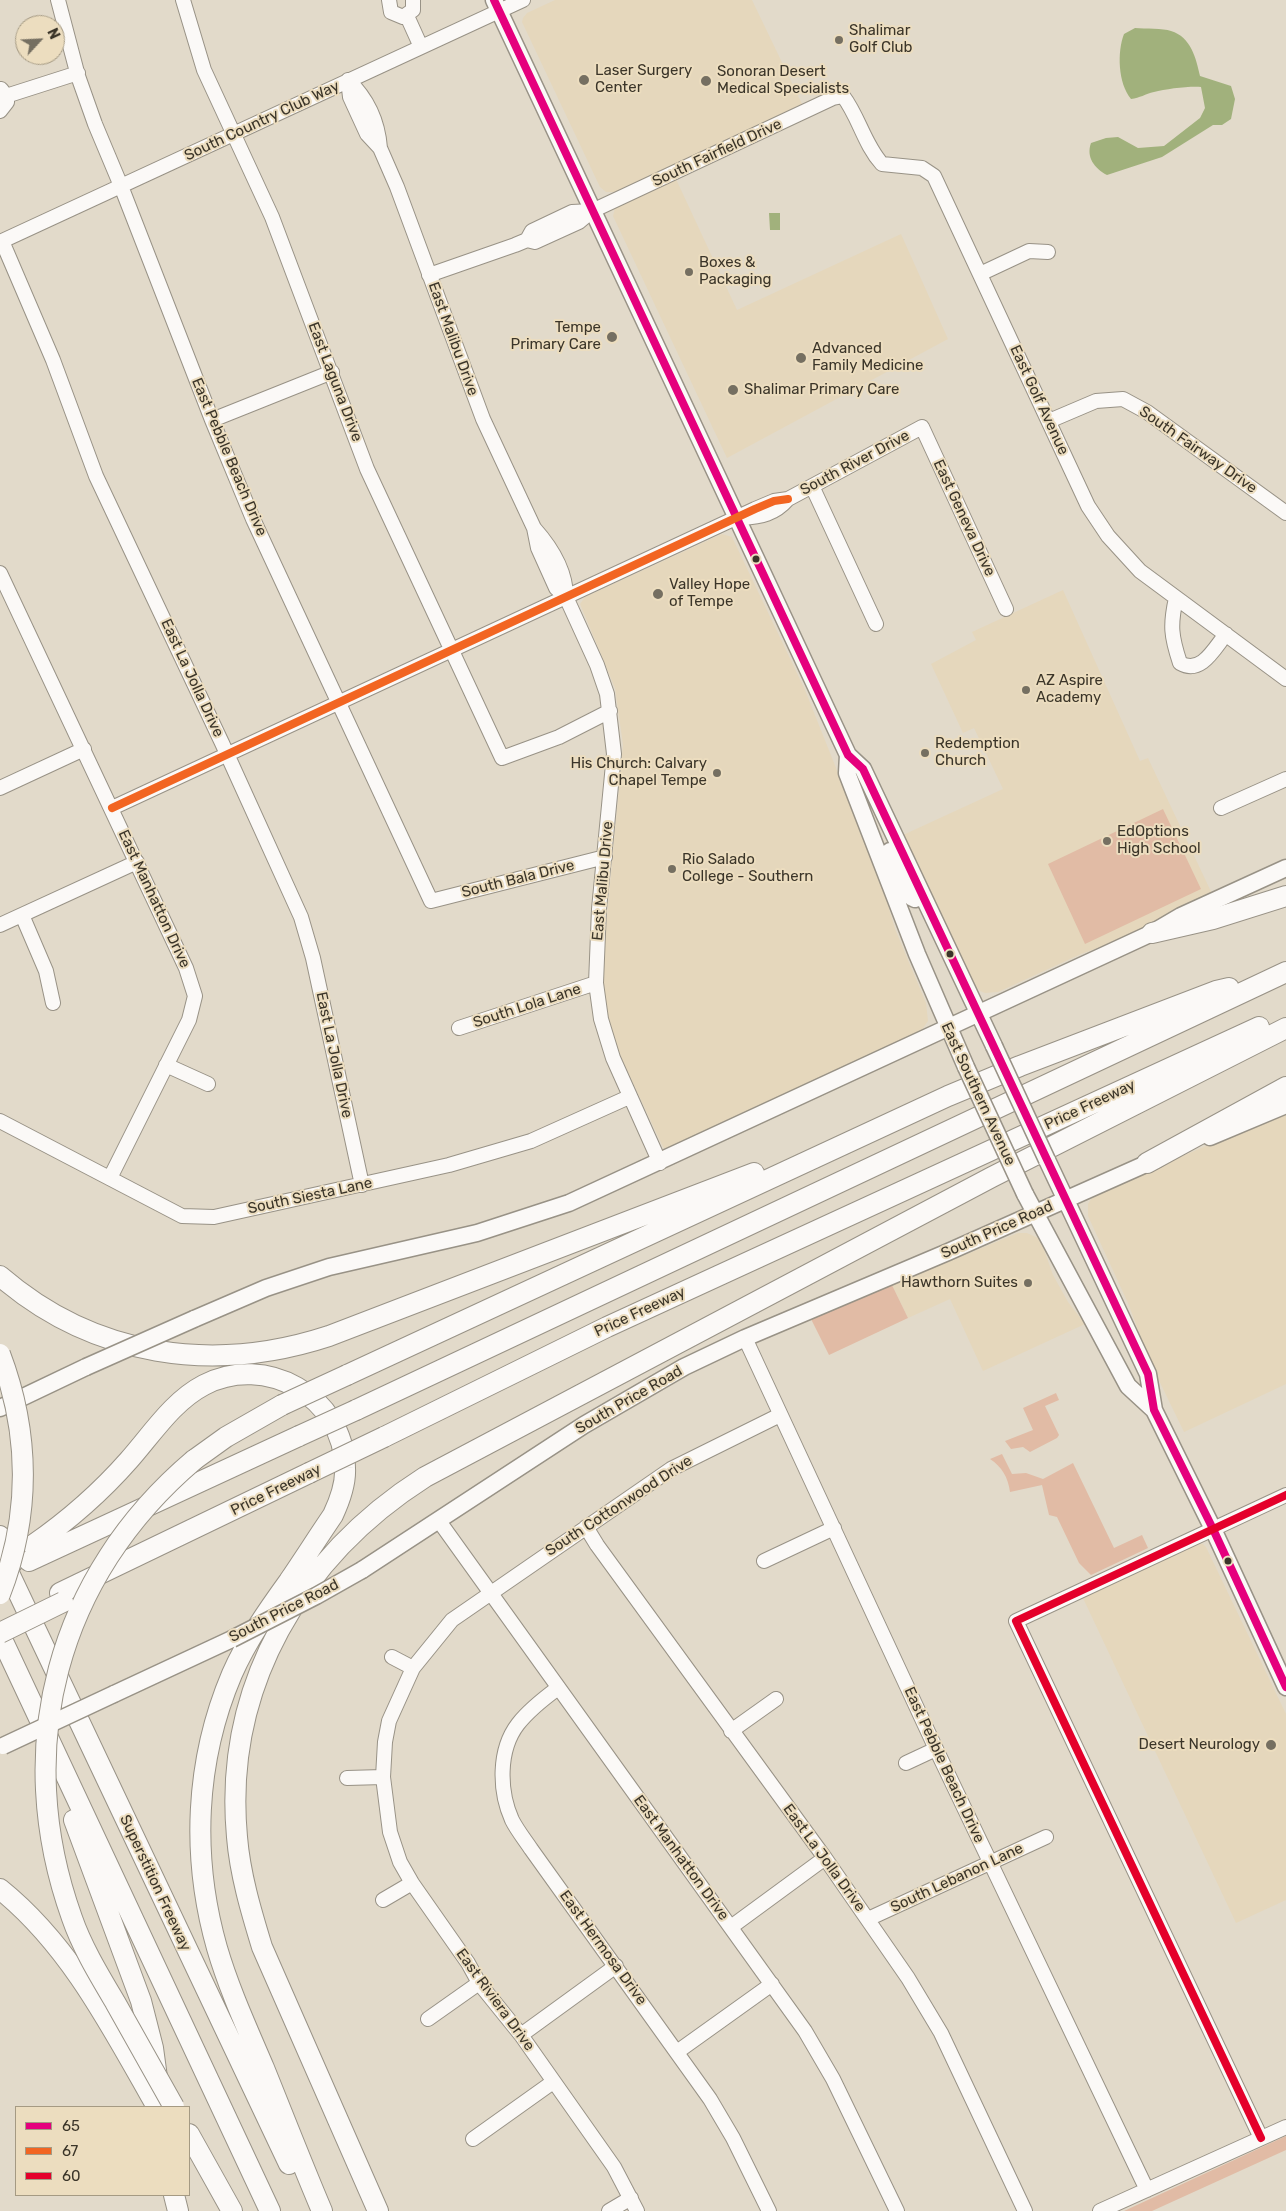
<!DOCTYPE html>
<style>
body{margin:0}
#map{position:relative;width:1286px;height:2211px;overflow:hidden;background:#e2daca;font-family:Rubik,sans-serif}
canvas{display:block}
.legend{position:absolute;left:15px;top:2106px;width:175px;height:90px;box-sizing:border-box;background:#ecddbf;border:1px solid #a59a83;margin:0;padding:6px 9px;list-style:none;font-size:15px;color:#3b3529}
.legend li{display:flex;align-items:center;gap:10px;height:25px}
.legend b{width:25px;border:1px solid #a59a83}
.north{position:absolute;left:15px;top:15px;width:50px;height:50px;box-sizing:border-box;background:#ecddbf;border:1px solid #a59a83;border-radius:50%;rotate:65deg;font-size:14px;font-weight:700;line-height:20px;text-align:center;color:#3b3529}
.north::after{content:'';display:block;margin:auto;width:18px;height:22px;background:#756f61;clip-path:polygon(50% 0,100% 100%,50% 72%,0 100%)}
</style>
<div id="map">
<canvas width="1286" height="2211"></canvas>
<ul class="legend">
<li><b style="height:6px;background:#e5007d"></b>65</li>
<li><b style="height:6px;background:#f26522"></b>67</li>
<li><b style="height:6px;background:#e4002b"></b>60</li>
</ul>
<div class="north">N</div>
</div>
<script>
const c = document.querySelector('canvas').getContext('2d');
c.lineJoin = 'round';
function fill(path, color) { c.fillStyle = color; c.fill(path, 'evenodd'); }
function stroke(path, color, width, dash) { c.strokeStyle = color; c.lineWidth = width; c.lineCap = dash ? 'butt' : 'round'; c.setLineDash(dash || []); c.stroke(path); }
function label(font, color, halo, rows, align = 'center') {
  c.font = font + ' Rubik,sans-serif'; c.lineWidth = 4; c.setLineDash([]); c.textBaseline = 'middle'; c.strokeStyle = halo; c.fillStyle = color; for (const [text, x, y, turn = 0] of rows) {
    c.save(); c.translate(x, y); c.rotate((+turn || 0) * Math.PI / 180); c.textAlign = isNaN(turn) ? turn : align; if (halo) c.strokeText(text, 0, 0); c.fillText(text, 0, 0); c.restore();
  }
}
fill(new Path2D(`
 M 555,0 L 752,0 L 802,104 L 617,192 L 606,192 L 600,187 L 522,22 L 523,18 L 527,13 Z
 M 675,177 L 737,310 L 901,234 L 948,339 L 727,458 L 613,216 L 615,208 Z
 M 722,534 L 732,537 L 805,690 L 881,881 L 895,929 L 926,1003 L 928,1021 L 919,1034 L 667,1150 L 663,1147 L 625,1066 L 613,1038 L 608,1018 L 602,970 L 623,745 L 615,688 L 580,604 L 585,597 Z
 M 1063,590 L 1140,761 L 1148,758 L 1214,898 L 1128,937 L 1081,954 L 998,992 L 985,993 L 980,991 L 971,980 L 903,835 L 1003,789 L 974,728 L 963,733 L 931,664 L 976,640 L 972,632 Z
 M 1286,1112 L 1286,1384 L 1184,1432 L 1150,1362 L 1128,1303 L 1088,1216 L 1088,1204 L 1093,1196 L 1100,1191 Z
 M 1018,1233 L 1027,1233 L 1038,1238 L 1042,1244 L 1053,1275 L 1068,1302 L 1085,1324 L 983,1371 L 950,1299 L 908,1318 L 890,1281 L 938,1266 Z
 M 1198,1543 L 1203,1544 L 1206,1547 L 1286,1714 L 1286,1900 L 1236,1923 L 1082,1596 Z`), '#e5d7bc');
fill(new Path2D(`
 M 1163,809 L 1201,889 L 1085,944 L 1048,864 Z
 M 890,1281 L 908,1318 L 829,1355 L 810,1317 Z
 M 1056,1393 L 1059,1400 L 1045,1406 L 1059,1435 L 1057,1438 L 1030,1452 L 1023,1447 L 1011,1449 L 1005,1441 L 1033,1430 L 1023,1408 Z
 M 1002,1454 L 1012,1474 L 1026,1473 L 1043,1479 L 1073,1463 L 1114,1548 L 1142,1535 L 1148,1548 L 1091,1575 L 1079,1563 L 1057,1517 L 1049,1515 L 1042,1485 L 1010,1492 C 1008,1477 1002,1467 990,1459 Z
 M 1286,2136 L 1286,2150 L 1152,2211 L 1124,2211 Z`), '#e1bba5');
fill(new Path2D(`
 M 1135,28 C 1145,29 1163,28 1171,31 C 1191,37 1196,58 1200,76 L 1231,86 L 1235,99 L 1231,119 L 1222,125 L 1213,125 L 1162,157 L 1107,175 C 1094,168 1086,157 1091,143 L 1106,138 L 1118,137 L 1138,148 L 1164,146 L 1200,118 L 1205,108 L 1201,87 C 1189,86 1166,89 1154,92 C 1145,94 1140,98 1131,99 C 1118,83 1117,52 1124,34 Z
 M 769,213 L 780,213 L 780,230 L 770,230 Z`), '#a1b17c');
const minor = new Path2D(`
 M 58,0 L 78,76 L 95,124 L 121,186 L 212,420 L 253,519 L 431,901 L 605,857
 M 183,0 L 204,70 L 272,217 L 367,469 L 502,758 L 559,737 L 610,711
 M 389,0 L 391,12 L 403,17 L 413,10 L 413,0
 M 407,16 L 421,47
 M 348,80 L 350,97 L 367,134 L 380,148 L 397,187 L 483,419 L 534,528 L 538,548 L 556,588 L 566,597 L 597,665 L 607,694 L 614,754 L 599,909 L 596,983 L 601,1019 L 613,1058 L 660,1163
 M 348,80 C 367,98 378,122 380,148
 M 6,96 L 78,73
 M 0,111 L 7,102 L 5,94 L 1,89
 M 527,240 L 535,242 L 579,222 L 592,211 L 833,98 L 843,96 C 859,117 864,144 882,164 L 922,168 L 934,176 L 1088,506 L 1108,536 L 1140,571 L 1286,679
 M 2,241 L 53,360 L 96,476 L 222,743 L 301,917 L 313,958 L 362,1185
 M 0,242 L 523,0
 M 980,274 L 1029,251 L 1048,252
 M 429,275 L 515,245 L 527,240 L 532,231 L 572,212 L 592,211
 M 212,420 L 332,372
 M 1049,421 L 1096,401 L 1123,399 L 1147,412 L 1286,513
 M 812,486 L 876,624
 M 742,518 C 761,517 775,514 788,499 L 922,427 L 1006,609
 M 534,528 C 551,547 566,571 566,597
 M 0,573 L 186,968 L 195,996 L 189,1020 L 110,1178
 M 1176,598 C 1170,625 1171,636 1180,663 C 1201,675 1214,649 1226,634
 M 0,788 L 84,749
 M 112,808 L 755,509 L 774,501 L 788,499
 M 1221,808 L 1286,779
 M 22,915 L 46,971 L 53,1003
 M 0,925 L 137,862
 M 459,1028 L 596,983
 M 166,1065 L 208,1084
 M 0,1121 L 182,1216 L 214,1217 L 449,1165 L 531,1141 L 629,1097
 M 745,1338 L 936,1749 L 1147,2190
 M 439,1521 L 805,2031 L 833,2079 L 897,2211
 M 586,1527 L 597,1545 L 825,1858 L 908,1978 L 941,2033 L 1025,2211
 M 764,1561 L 834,1528
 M 392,1657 L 413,1668
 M 558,1688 C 543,1699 529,1710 518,1724 C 498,1750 499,1791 512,1820 C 517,1830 525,1840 531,1849 L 710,2099 L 733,2138 L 769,2211
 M 731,1731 L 776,1699
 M 906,1763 L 936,1749
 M 347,1778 L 383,1777
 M 383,1900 L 412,1883
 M 868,1919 L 1046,1837
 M 731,1927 L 825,1858
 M 428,2019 L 479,1983
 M 521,2035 L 616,1966
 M 677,2052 L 772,1984
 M 1261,2138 L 1016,1621 L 1286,1495
 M 473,2139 L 553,2082
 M 609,2211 L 631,2198
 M 637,2211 L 614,2167 L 521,2035 L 479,1983 L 468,1963 L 412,1883 L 400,1862 L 390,1832 L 383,1777 L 385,1742 L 389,1721 L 413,1668 L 452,1620 L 671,1469 L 780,1415
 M 1100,2211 L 1286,2127`);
const major = new Path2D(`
 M 494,0 L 848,755 L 863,769 L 994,1046
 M 848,755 L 847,773 L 917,954 L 966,1067
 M 890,851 L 911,897 L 915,899 L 923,896
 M 1210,1137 L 1286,1105
 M 1047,1160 L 1148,1374 L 1154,1410 L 1213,1529 L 1286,1687
 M 1025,1194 L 1128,1386 L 1154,1410
 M 194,1319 L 266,1288 L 329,1267 L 477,1233 L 569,1203 L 1152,933 L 1181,916 L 1286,868
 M 0,1408 L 86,1367
 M 362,1570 L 584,1425 L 684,1367 L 745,1338 L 948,1252 L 1157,1159
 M 114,1694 L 232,1639`);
const highway = new Path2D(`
 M 1152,933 L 1213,919 L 1286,896
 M 1147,1163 L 1286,1087
 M 0,1276 C 94,1357 213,1374 329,1336 L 754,1173
 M 347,1375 L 948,1096 L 1020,1066 L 1216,991 L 1229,988
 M 356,1410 L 1286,972
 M 384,1437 L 607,1327 L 1259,1027
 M 194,1460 L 226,1437 L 282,1405
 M 0,1536 L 11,1565
 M 33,1545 C 69,1520 100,1493 129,1460 C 152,1434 173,1401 204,1385 C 265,1353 344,1396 345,1468 C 346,1484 340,1500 333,1515 C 318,1537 304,1559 289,1581 C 268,1610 247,1640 232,1674 C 195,1761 191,1857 217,1948 C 229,1989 247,2028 264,2068 C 283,2115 302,2164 322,2211
 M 0,1554 L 289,2164
 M 29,1561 L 299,1436
 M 60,1593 L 309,1473
 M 0,1635 L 270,2211
 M 74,1820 L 141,2001 L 153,2048 L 161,2107
 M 0,1889 C 71,1946 113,2030 157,2107
 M 189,2134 L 232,2211
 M 174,2195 L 178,2211
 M 378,2211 L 262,1947 C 251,1911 240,1874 237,1837 C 223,1686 301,1556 425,1477 L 992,1177 L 1286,1028`);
stroke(minor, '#989286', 16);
stroke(major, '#989286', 19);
stroke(highway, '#989286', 22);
stroke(minor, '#fbf9f7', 14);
stroke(major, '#fbf9f7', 16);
stroke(highway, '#fbf9f7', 20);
const majorBridge = new Path2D(`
 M 994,1046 L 1047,1160
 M 966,1067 L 1025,1194
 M 86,1367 L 194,1319
 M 232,1639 L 316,1596 L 362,1570
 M 3,1746 L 114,1694`);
const highwayBridge = new Path2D(`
 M 0,1354 C 30,1433 31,1515 0,1594
 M 282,1405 L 347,1375
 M 299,1436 L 356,1410
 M 309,1473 L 384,1437
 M 0,1633 L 63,1602
 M 174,2107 C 154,2072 135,2037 115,2002 C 99,1975 82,1947 72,1918 C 11,1748 57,1576 194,1460`);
stroke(majorBridge, '#989286', 19, []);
stroke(highwayBridge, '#989286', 22, []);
stroke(majorBridge, '#fbf9f7', 16);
stroke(highwayBridge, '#fbf9f7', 20);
stroke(new Path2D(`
 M 494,0 L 848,755 L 863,769 L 1148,1374 L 1154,1410 L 1213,1529 L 1286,1687`), '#e5007d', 8);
stroke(new Path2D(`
 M 112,808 L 755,509 L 774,501 L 788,499`), '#f26522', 8);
stroke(new Path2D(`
 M 1261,2138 L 1016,1621 L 1286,1495`), '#e4002b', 8);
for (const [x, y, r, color] of [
 [839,40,5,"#756f61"],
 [584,80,6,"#756f61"],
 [706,81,6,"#756f61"],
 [689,272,5,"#756f61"],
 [612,337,6,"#756f61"],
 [801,358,6,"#756f61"],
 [733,390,6,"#756f61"],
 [756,559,4.5,"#3b3529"],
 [658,594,6,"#756f61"],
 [1026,690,5,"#756f61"],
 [925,753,5,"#756f61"],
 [717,773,5,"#756f61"],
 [1107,841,5,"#756f61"],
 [672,869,5,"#756f61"],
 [950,954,4.5,"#3b3529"],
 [1028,1283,5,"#756f61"],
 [1228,1561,4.5,"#3b3529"],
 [1271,1745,6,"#756f61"]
]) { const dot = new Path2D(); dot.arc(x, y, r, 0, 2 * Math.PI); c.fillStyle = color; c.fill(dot); stroke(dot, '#ecddbf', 2); }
label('15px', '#3b3529', '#ecddbf', [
 ["Shalimar",849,31],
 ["Golf Club",849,48],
 ["Laser Surgery",595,71],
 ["Center",595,88],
 ["Sonoran Desert",717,72],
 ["Medical Specialists",717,89],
 ["Boxes &",699,263],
 ["Packaging",699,280],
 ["Tempe",601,328,"right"],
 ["Primary Care",601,345,"right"],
 ["Advanced",812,349],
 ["Family Medicine",812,366],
 ["Shalimar Primary Care",744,390],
 ["Valley Hope",669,585],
 ["of Tempe",669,602],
 ["AZ Aspire",1036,681],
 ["Academy",1036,698],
 ["Redemption",935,744],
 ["Church",935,761],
 ["His Church: Calvary",707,764,"right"],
 ["Chapel Tempe",707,781,"right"],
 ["EdOptions",1117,832],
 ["High School",1117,849],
 ["Rio Salado",682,860],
 ["College - Southern",682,877],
 ["Hawthorn Suites",1018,1283,"right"],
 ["Desert Neurology",1260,1745,"right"]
], 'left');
label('15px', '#3b3529', '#ecddbf', [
 ["South Country Club Way",262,121,-25],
 ["South Fairfield Drive",717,153,-25],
 ["East Malibu Drive",453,339,70],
 ["East Laguna Drive",335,382,69],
 ["East Golf Avenue",1039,400,65],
 ["South Fairway Drive",1198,450,35],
 ["East Pebble Beach Drive",229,457,67],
 ["South River Drive",855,463,-28],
 ["East Geneva Drive",964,518,65],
 ["East La Jolla Drive",192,678,65],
 ["South Bala Drive",518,879,-14],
 ["East Malibu Drive",603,881,-85],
 ["East Manhatton Drive",154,899,65],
 ["South Lola Lane",527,1006,-18],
 ["East La Jolla Drive",334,1055,78],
 ["East Southern Avenue",978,1094,65],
 ["Price Freeway",1090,1105,-25],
 ["South Siesta Lane",310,1196,-12],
 ["South Price Road",997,1230,-24],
 ["Price Freeway",640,1312,-25],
 ["South Price Road",629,1400,-30],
 ["Price Freeway",276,1490,-26],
 ["South Cottonwood Drive",619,1506,-33],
 ["South Price Road",284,1611,-27],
 ["East Pebble Beach Drive",944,1765,65],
 ["East Manhatton Drive",681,1858,54],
 ["East La Jolla Drive",824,1858,54],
 ["South Lebanon Lane",957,1878,-25],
 ["Superstition Freeway",155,1883,65],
 ["East Hermosa Drive",603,1948,54],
 ["East Riviera Drive",495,2000,54]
]);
</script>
